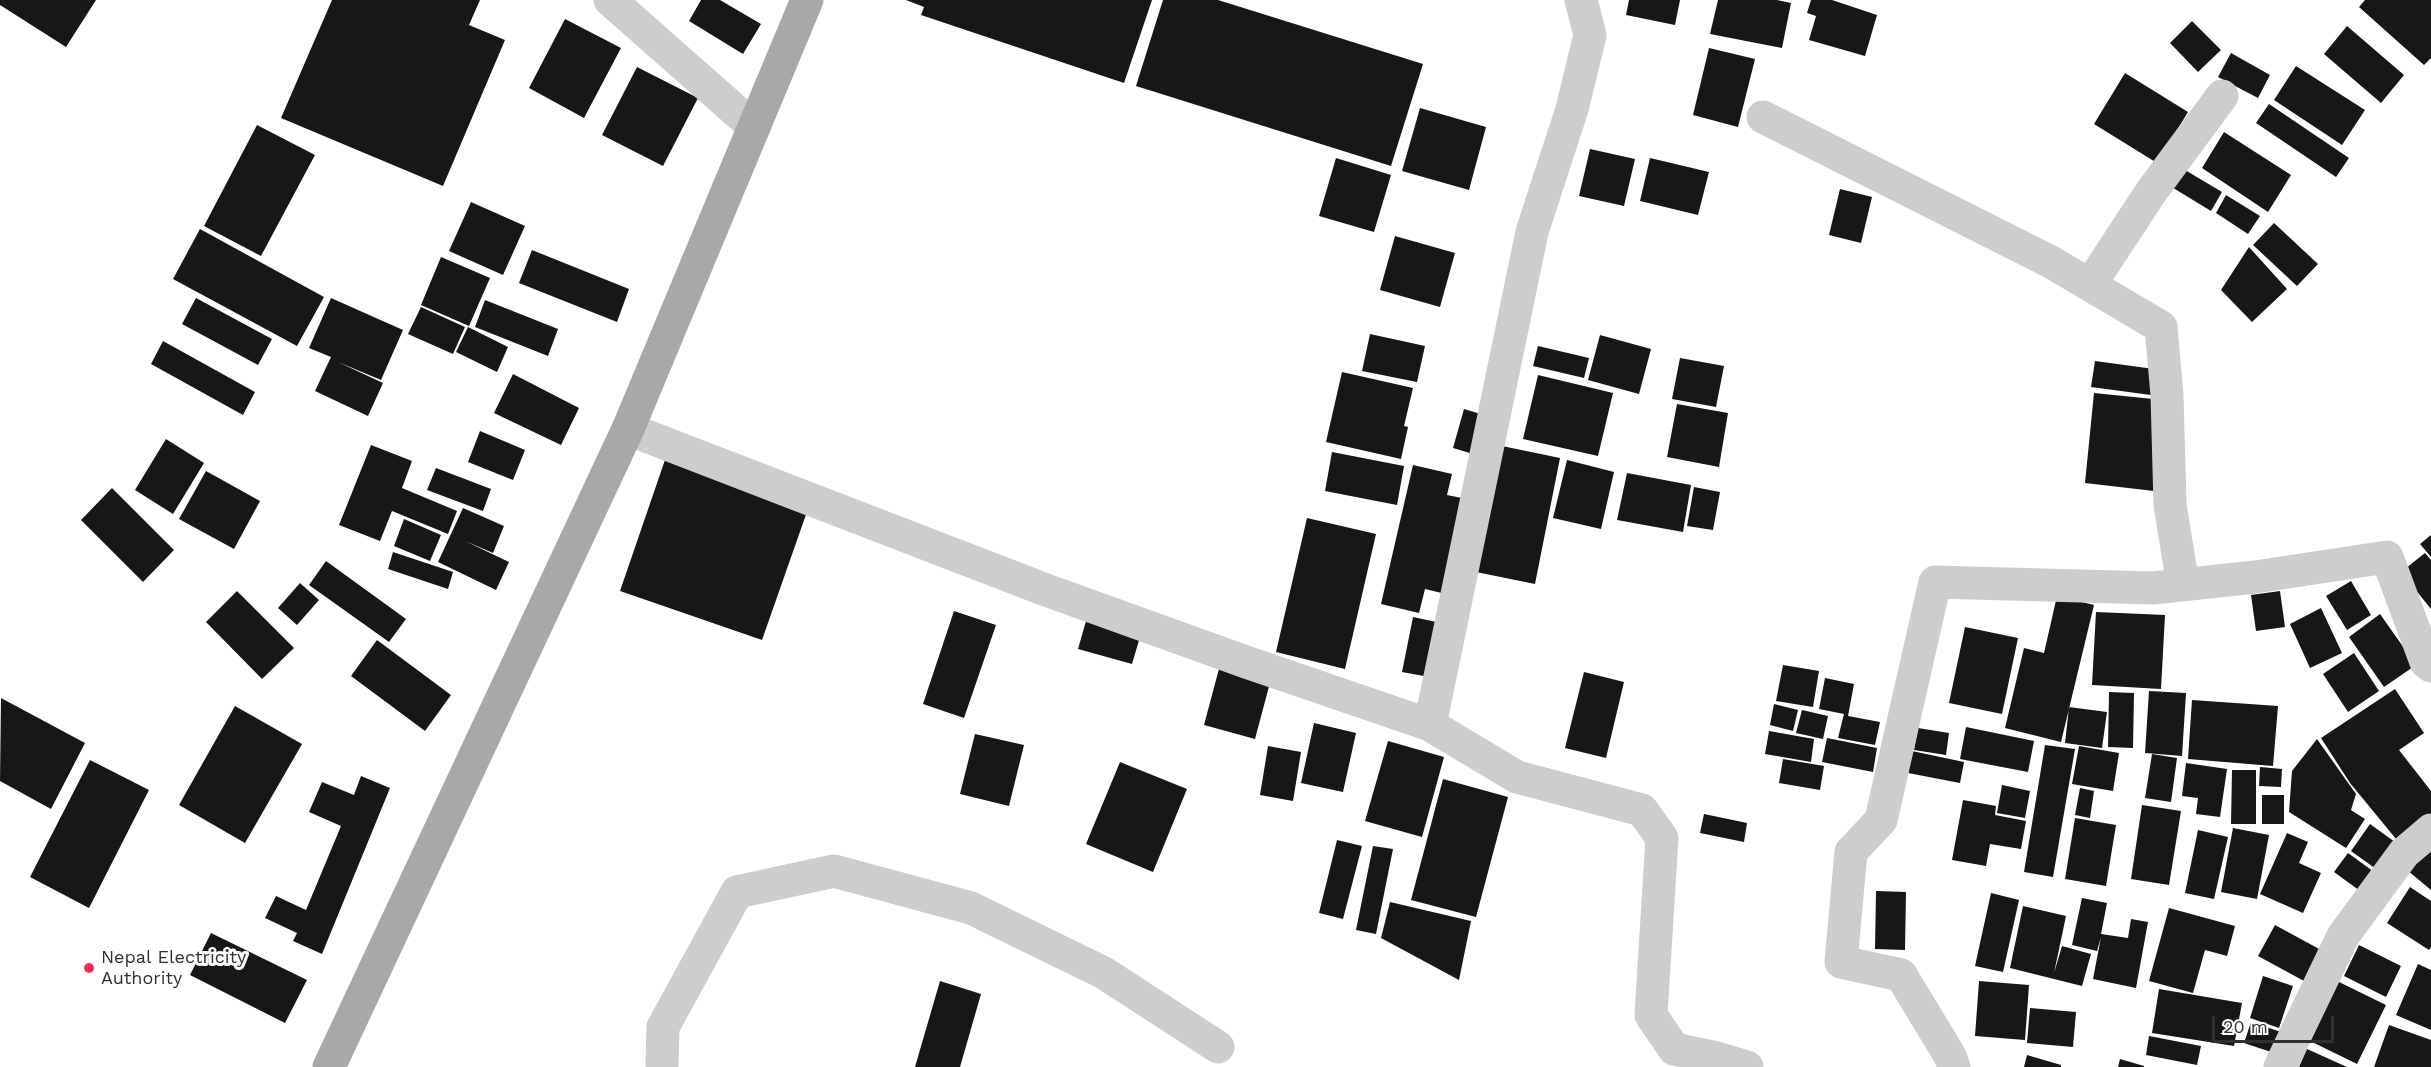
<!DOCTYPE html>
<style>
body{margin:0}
#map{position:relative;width:2431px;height:1067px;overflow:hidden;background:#fff;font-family:"Work Sans",sans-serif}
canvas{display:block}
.scale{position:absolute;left:2212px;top:1016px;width:122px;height:27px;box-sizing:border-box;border:3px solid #303030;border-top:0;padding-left:8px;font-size:18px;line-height:21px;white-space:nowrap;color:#303030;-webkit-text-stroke:4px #fff;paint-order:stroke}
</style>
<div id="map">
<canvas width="2431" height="1067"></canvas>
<div class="scale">20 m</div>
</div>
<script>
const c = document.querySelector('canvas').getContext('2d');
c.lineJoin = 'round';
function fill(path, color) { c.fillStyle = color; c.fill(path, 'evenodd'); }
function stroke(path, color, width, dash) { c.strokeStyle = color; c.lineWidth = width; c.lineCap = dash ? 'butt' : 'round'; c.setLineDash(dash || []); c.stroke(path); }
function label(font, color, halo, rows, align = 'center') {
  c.font = font + ' "Work Sans",sans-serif'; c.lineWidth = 6; c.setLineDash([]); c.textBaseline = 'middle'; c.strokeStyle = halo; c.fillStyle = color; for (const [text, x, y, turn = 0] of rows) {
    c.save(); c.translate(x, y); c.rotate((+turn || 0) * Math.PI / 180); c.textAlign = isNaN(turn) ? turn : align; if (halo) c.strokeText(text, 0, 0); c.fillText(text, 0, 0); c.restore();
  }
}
fill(new Path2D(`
 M 0,0 L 96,0 L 66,47 L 0,5 Z
 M 332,0 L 480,0 L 469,25 L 505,40 L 443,186 L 281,118 Z
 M 701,0 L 720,0 L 761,24 L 743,54 L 689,21 Z
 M 906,0 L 1152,0 L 1124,83 L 921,15 L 924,7 Z
 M 1163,0 L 1218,0 L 1423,64 L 1391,166 L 1136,86 Z
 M 1629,0 L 1680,0 L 1675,25 L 1626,15 Z
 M 1718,0 L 1777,0 L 1791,3 L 1782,48 L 1710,34 Z
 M 1811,0 L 1832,0 L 1877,15 L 1865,56 L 1809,40 L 1816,16 L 1807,13 Z
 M 2365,0 L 2431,0 L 2431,58 L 2424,65 L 2359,7 Z
 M 565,19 L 621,48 L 584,118 L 529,88 Z
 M 2192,21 L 2221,50 L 2198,72 L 2170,43 Z
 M 2347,26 L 2404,75 L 2381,103 L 2324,54 Z
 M 1709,48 L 1755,59 L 1738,127 L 1693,115 Z
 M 2231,53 L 2270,75 L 2258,98 L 2218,77 Z
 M 2296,66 L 2365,110 L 2342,145 L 2274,100 Z
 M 637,67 L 698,98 L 663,166 L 602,135 Z
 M 2125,73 L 2188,112 L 2157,163 L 2094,124 Z
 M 2269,104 L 2349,158 L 2336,177 L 2256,123 Z
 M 1420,108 L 1486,127 L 1469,190 L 1402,171 Z
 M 257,125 L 315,155 L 261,256 L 204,226 Z
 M 2224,132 L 2291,175 L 2268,212 L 2202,168 Z
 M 1590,149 L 1635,159 L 1624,206 L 1579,196 Z
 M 1336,158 L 1391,175 L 1374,232 L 1319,216 Z
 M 1650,158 L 1709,172 L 1698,215 L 1640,201 Z
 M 2180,167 L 2222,192 L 2211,211 L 2170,186 Z
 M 1840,189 L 1872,197 L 1861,243 L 1829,235 Z
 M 2226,195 L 2260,216 L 2248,234 L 2216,213 Z
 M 471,202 L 525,226 L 503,275 L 449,251 Z
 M 2274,223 L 2318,264 L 2297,286 L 2253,245 Z
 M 200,229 L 324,297 L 297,346 L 173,279 Z
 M 1395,236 L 1455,253 L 1440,307 L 1380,290 Z
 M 2249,247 L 2287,289 L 2252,322 L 2221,290 Z
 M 532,250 L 629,289 L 617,322 L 519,283 Z
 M 441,257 L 490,278 L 469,326 L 421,305 Z
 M 196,298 L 272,339 L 258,365 L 182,324 Z
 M 331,298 L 403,330 L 381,380 L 338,362 L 383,383 L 368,416 L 315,391 L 331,357 L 309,348 Z
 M 485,300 L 558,329 L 548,356 L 475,327 Z
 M 421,307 L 465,327 L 453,354 L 408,334 Z
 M 468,327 L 508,347 L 497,372 L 456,352 Z
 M 1370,334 L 1425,346 L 1417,382 L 1362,371 Z
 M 1600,335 L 1651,349 L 1639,394 L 1588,380 Z
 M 163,341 L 255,392 L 243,415 L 151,364 Z
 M 1538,346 L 1589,358 L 1584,378 L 1533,366 Z
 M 1680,358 L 1724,366 L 1716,407 L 1672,399 Z
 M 2095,361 L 2154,369 L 2151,395 L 2091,387 Z
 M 1342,372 L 1413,388 L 1404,426 L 1408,427 L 1401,459 L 1326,442 Z
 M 513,374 L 579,408 L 561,445 L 494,413 Z
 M 1538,375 L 1613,393 L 1598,456 L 1523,439 Z
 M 2094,393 L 2163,400 L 2154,491 L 2085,483 Z
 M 1677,404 L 1728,413 L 1719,467 L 1667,457 Z
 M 1464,409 L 1484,415 L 1473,454 L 1453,448 Z
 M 480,431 L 525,450 L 513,480 L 468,462 Z
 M 166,439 L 204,463 L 173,514 L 135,490 Z
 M 371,445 L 412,461 L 402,488 L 457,511 L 448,534 L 392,511 L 380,541 L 339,525 Z
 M 1502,446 L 1560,458 L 1535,584 L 1476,572 Z
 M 1332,452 L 1404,466 L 1397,505 L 1325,491 Z
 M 666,457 L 809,506 L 762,640 L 620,591 Z
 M 1567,460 L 1614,472 L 1601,529 L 1553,518 Z
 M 1413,465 L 1452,474 L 1447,495 L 1472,500 L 1450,595 L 1425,589 L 1419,613 L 1381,604 Z
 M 436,468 L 491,489 L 483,511 L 427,490 Z
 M 206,471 L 260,501 L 234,549 L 179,519 Z
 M 1627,473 L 1691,485 L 1683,532 L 1617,520 Z
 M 1694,487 L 1720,492 L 1713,530 L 1687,526 Z
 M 112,488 L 174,550 L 143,582 L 81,520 Z
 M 463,508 L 504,526 L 493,553 L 465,541 L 509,562 L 496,590 L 438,562 Z
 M 1307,518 L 1376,534 L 1345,669 L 1276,652 Z
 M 404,519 L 441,535 L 430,561 L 394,546 Z
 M 2431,535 L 2431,557 L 2420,544 Z
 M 393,552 L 453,572 L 448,589 L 388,569 Z
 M 2425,553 L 2431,560 L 2431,609 L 2401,572 Z
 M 326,561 L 406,619 L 389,642 L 309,585 Z
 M 2351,581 L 2371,615 L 2347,630 L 2326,596 Z
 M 300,583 L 319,600 L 297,625 L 278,608 Z
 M 237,591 L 294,648 L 262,679 L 206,622 Z
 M 2280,591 L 2285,627 L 2256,631 L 2251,595 Z
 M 2057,596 L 2094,605 L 2061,742 L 2005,728 L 2024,648 L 2044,653 Z
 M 2321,608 L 2342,653 L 2310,668 L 2290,624 Z
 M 954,611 L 996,625 L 964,718 L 923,704 Z
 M 2096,612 L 2165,615 L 2161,689 L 2092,685 Z
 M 2380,614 L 2416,665 L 2384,687 L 2349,637 Z
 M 1413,617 L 1441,623 L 1429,677 L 1402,672 Z
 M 1086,621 L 1140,637 L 1132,664 L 1078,649 Z
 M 1965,627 L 2018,638 L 2002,714 L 1949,703 Z
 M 377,640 L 451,695 L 425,731 L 351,676 Z
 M 2354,653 L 2379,691 L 2348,712 L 2323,674 Z
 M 1220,665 L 1271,679 L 1255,739 L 1204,725 Z
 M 1783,665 L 1819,671 L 1813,707 L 1776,701 Z
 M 1584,672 L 1624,682 L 1606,758 L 1565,748 Z
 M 1825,678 L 1854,684 L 1848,716 L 1880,722 L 1875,745 L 1838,738 L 1844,714 L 1819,709 Z
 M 2395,689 L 2424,733 L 2399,750 L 2431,791 L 2431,822 L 2401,845 L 2350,783 L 2321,738 Z
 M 2149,691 L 2186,693 L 2182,756 L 2145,753 Z
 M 2109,692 L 2134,693 L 2133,748 L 2108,747 Z
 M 1,698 L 85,743 L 51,809 L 0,781 Z
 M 2192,700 L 2278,706 L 2273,766 L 2188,759 Z
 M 1774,704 L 1798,710 L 1793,731 L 1770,725 Z
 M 235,706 L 302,744 L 245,843 L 179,805 Z
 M 2069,707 L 2107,712 L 2102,748 L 2065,743 Z
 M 1802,710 L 1828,716 L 1823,739 L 1796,733 Z
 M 1314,723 L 1356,733 L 1343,792 L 1301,783 Z
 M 1966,727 L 2034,741 L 2028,772 L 1960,759 Z
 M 1918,728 L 1949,733 L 1946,755 L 1914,750 Z
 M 1769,731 L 1814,739 L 1811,762 L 1765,754 Z
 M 975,734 L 1024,745 L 1009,806 L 960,794 Z
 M 1827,738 L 1877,748 L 1873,772 L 1822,762 Z
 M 2317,739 L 2356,794 L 2351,810 L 2365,819 L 2346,848 L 2289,812 L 2292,771 Z
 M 1388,741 L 1444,757 L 1422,837 L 1365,821 Z
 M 2045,745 L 2075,749 L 2053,877 L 2024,872 Z
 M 1268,746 L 1301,752 L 1293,801 L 1260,795 Z
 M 2079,746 L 2119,753 L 2113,791 L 2072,784 Z
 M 1912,751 L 1964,762 L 1960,783 L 1908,773 Z
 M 2152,754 L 2177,758 L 2171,802 L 2145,798 Z
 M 1783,759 L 1824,766 L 1820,790 L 1779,783 Z
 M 90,760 L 149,790 L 89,908 L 30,877 Z
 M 1120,762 L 1187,789 L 1153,872 L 1086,844 Z
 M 2186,763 L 2227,769 L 2220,817 L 2196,814 L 2198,798 L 2182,796 Z
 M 2260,767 L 2282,769 L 2281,787 L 2259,786 Z
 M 2232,770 L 2256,770 L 2256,824 L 2231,824 Z
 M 361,776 L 390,788 L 322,954 L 293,941 L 297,933 L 265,918 L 276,896 L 306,910 L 341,826 L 309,812 L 322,782 L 354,795 Z
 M 1443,779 L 1508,797 L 1476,917 L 1411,900 Z
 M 2002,785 L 2030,791 L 2025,818 L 1997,813 Z
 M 2080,788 L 2094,791 L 2090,818 L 2075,815 Z
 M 2262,795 L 2284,795 L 2284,824 L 2262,824 Z
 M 1963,800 L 1996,806 L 1995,815 L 2026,821 L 2021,849 L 1990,844 L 1986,866 L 1952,860 Z
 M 2142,805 L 2181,811 L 2169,885 L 2131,879 Z
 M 1704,814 L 1747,823 L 1744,842 L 1700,833 Z
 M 2075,818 L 2116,825 L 2106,886 L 2065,879 Z
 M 2370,824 L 2395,842 L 2376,869 L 2351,851 Z
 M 2233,828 L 2269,835 L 2257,899 L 2221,892 Z
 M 2198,830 L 2228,837 L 2214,899 L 2185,893 Z
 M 2287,833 L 2308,842 L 2299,863 L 2321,873 L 2303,913 L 2260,894 Z
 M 1337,840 L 1362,846 L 1343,919 L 1319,913 Z
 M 1373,846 L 1393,849 L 1376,934 L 1356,930 Z
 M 2431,848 L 2431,890 L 2407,870 Z
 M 2348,853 L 2381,877 L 2367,896 L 2334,872 Z
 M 2410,887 L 2431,901 L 2431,947 L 2429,950 L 2387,923 Z
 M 1876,891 L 1906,892 L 1905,950 L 1875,949 Z
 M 1991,893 L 2019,900 L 2003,972 L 1975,966 Z
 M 2082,898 L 2107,903 L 2101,934 L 2128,938 L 2131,919 L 2148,922 L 2136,988 L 2093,979 L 2101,937 L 2097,951 L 2072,945 Z
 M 1390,902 L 1471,921 L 1459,980 L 1381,938 Z
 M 2023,906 L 2066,916 L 2054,973 L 2062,946 L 2091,954 L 2082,986 L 2010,968 Z
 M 2169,908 L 2235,926 L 2227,956 L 2205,950 L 2193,993 L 2149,981 Z
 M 2275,925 L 2321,950 L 2304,981 L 2258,956 Z
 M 211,933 L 307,980 L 285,1023 L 190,975 Z
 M 2359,945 L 2401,966 L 2386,997 L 2344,976 Z
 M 2418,964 L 2431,970 L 2431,1030 L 2396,1015 Z
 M 2263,976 L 2293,986 L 2279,1028 L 2250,1018 Z
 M 940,981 L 981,994 L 960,1067 L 915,1067 Z
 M 1979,981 L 2029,985 L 2025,1040 L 1975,1036 Z
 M 2337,981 L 2386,1005 L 2357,1064 L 2308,1040 Z
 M 2159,989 L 2242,1003 L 2234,1046 L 2152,1033 Z
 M 2030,1008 L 2076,1012 L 2073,1047 L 2027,1043 Z
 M 2251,1022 L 2284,1033 L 2277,1054 L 2244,1043 Z
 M 2389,1025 L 2431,1040 L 2431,1067 L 2374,1067 Z
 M 2149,1036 L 2201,1046 L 2197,1065 L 2146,1055 Z
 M 2307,1049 L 2347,1067 L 2299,1067 Z
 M 2027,1055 L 2061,1065 L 2061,1067 L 2024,1067 Z
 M 2120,1059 L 2144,1066 L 2144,1067 L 2118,1067 Z`), '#171717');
stroke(new Path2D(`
 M 610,0 L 754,127
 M 1763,117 L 2051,262 L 2161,327 L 2167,395 L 2170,505 L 2183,585
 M 2090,285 L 2151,192 L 2222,96
 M 628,429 L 1046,590 L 1246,662 L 1430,725 L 1517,777 L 1642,810 L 1662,838 L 1651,1015 L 1674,1049 L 1717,1058 L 1747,1067
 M 1430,725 L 1532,232 L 1572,109 L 1590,35 L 1581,0
 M 662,1067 L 663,1027 L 737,892 L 834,871 L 971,908 L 1104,973 L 1218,1047
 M 1954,1067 L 1950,1056 L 1901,975 L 1841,962 L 1851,852 L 1881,820 L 1935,582 L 2153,588 L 2255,577 L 2387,557 L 2426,662 L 2431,666
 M 2280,1067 L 2343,936 L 2404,853 L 2431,830`), '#cdcdcd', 33);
stroke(new Path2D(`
 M 329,1067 L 628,429 L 807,0`), '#a8a8a8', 33);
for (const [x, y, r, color] of [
 [89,968,6,"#e93158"]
]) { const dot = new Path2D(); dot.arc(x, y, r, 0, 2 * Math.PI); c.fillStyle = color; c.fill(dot); stroke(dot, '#fff', 2); }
label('18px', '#303030', '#fff', [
 ["Nepal Electricity",101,958],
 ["Authority",101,979]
], 'left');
</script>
